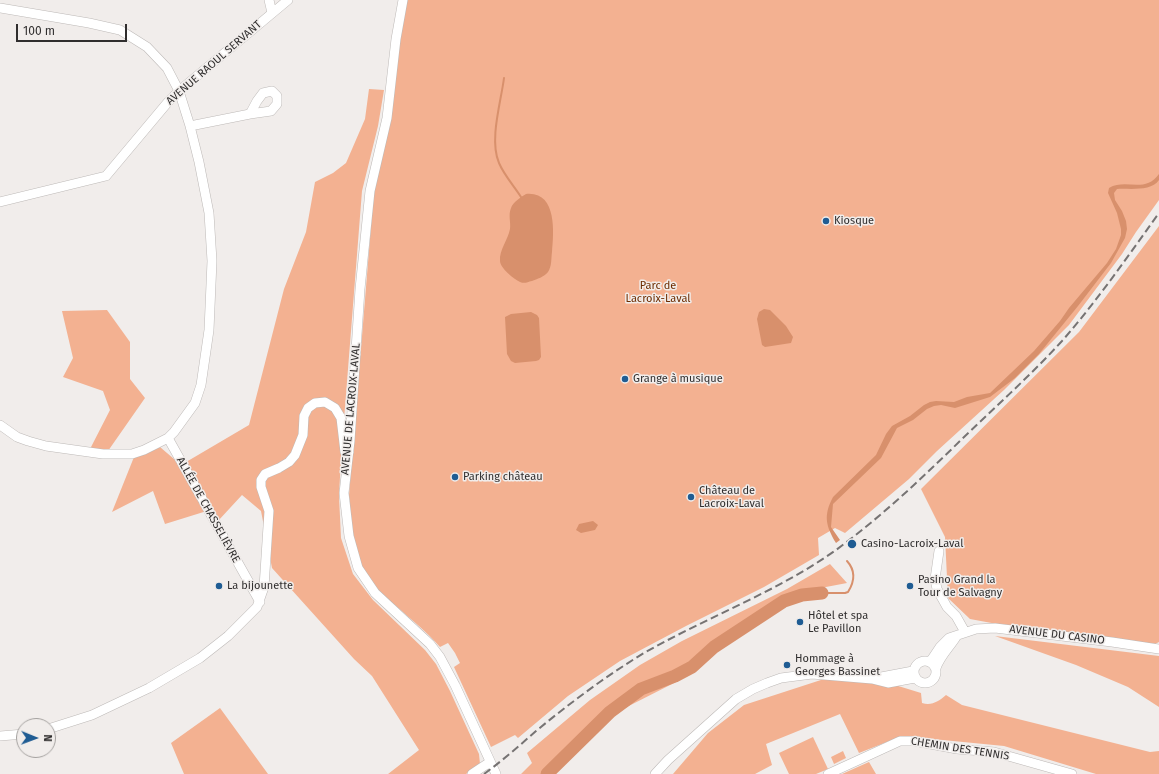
<!DOCTYPE html>
<meta charset="utf-8">
<style>
body{margin:0}
#map{position:relative;width:1159px;height:774px;overflow:hidden;background:#f1edeb;font-family:"Fira Sans",sans-serif}
canvas{display:block}
.north{position:absolute;left:16px;top:718px;width:40px;height:40px;box-sizing:border-box;background:#f1edeb;border:1px solid #a4a19f;border-radius:50%;rotate:91deg;font-size:11px;font-weight:700;line-height:16px;text-align:center;color:#302e2e}
.north::after{content:'';display:block;margin:auto;width:14px;height:18px;background:#1f5c93;clip-path:polygon(50% 0,100% 100%,50% 72%,0 100%)}
.scale{position:absolute;left:16px;top:24px;width:111px;height:18px;box-sizing:border-box;border:2px solid #302e2e;border-top:0;padding-left:5px;font-size:12px;line-height:14px;white-space:nowrap;color:#302e2e;-webkit-text-stroke:3px #f1edeb;paint-order:stroke}
</style>
<div id="map">
<canvas width="1159" height="774"></canvas>
<div class="north">N</div>
<div class="scale">100 m</div>
</div>
<script>
const c = document.querySelector('canvas').getContext('2d');
c.lineJoin = 'round';
function fill(path, color) { c.fillStyle = color; c.fill(path, 'evenodd'); }
function stroke(path, color, width, dash) { c.strokeStyle = color; c.lineWidth = width; c.lineCap = dash ? 'butt' : 'round'; c.setLineDash(dash || []); c.stroke(path); }
function label(font, color, halo, rows, align = 'center') {
  c.font = font + ' "Fira Sans",sans-serif'; c.lineWidth = 3; c.setLineDash([]); c.textBaseline = 'middle'; c.strokeStyle = halo; c.fillStyle = color; for (const [text, x, y, turn = 0] of rows) {
    c.save(); c.translate(x, y); c.rotate((+turn || 0) * Math.PI / 180); c.textAlign = isNaN(turn) ? turn : align; if (halo) c.strokeText(text, 0, 0); c.fillText(text, 0, 0); c.restore();
  }
}
fill(new Path2D(`
 M 406,0 L 1159,0 L 1159,200 L 1136,232 L 1122,254 L 1069,325 L 1004,390 L 937,451 L 909,479 L 845,533 L 835,528 L 818,538 L 819,555 L 764,587 L 686,626 L 620,661 L 568,696 L 518,738 L 515,735 L 491,747 L 454,667 L 460,663 L 455,653 L 448,643 L 440,647 C 427,632 412,620 397,607 C 391,602 384,597 378,591 C 355,566 351,527 349,495 L 375,177 L 396,66 Z
 M 369,89 L 384,90 L 378,126 L 362,191 L 341,458 L 339,496 L 341,538 L 353,574 L 373,600 L 425,650 L 436,664 L 450,691 L 479,754 L 480,764 L 466,774 L 388,774 L 419,750 L 372,676 L 354,659 L 272,568 L 261,511 L 242,495 L 218,521 L 210,510 L 165,524 L 153,491 L 112,512 L 134,457 L 160,447 L 181,465 L 249,425 L 284,289 L 306,232 L 315,182 L 333,173 L 346,163 L 365,119 Z
 M 1159,226 L 1159,642 L 1155,644 L 997,624 L 970,619 L 948,598 L 945,537 L 921,489 L 1079,332 Z
 M 107,310 L 130,342 L 130,379 L 145,398 L 108,451 L 90,449 L 110,410 L 103,391 L 63,377 L 73,358 L 62,311 Z
 M 830,564 L 847,583 L 789,594 L 708,648 L 676,682 L 609,716 L 551,774 L 521,774 L 532,763 L 527,753 L 590,700 L 640,665 L 682,641 L 787,589 Z
 M 995,636 L 1159,656 L 1159,707 L 1128,687 L 1076,665 Z
 M 824,679 L 895,685 L 921,693 L 922,703 C 932,706 939,701 946,695 L 962,705 L 1150,752 L 1159,751 L 1159,774 L 1096,774 L 1004,746 L 902,736 L 859,753 L 840,714 L 766,744 L 772,765 L 755,774 L 673,774 L 708,733 L 744,705 Z
 M 220,708 L 268,774 L 184,774 L 171,743 Z
 M 813,737 L 828,769 L 816,774 L 789,774 L 779,753 Z
 M 843,751 L 846,758 L 834,764 L 831,757 Z
 M 869,762 L 876,774 L 842,774 Z`), '#f3b191');
fill(new Path2D(`
 M 1159,174 L 1159,180 C 1151,192 1129,188 1117,189 L 1114,193 L 1115,200 L 1122,211 L 1126,221 L 1127,229 L 1125,238 L 1111,263 L 1078,306 L 1039,354 L 1015,378 L 990,397 L 955,408 L 941,405 L 934,406 L 927,409 L 913,420 L 897,428 L 881,458 L 833,504 L 831,527 L 840,540 L 836,543 C 826,526 823,516 833,497 L 876,455 L 886,434 L 892,426 L 910,416 L 924,405 L 930,402 L 936,401 L 954,402 L 967,397 L 990,393 L 1034,351 L 1060,321 L 1069,308 L 1107,263 L 1116,249 L 1121,235 L 1121,229 L 1117,213 L 1108,193 L 1109,188 C 1126,178 1145,194 1159,174 Z
 M 526,194 C 557,191 554,232 552,252 C 551,259 552,266 548,272 C 544,277 537,279 532,281 C 527,282 525,284 520,282 C 514,279 500,268 500,261 C 499,250 508,240 510,229 C 511,222 508,215 511,208 C 513,202 521,197 526,194 Z
 M 764,309 L 770,310 L 786,326 L 793,337 L 791,343 L 765,347 L 762,345 L 757,319 L 759,312 Z
 M 531,312 L 537,315 L 539,318 L 541,357 L 539,360 L 536,361 L 515,363 L 511,361 L 507,354 L 505,317 L 511,314 Z
 M 593,521 L 598,525 L 595,530 L 581,533 L 576,530 L 579,524 Z`), '#d8906c');
stroke(new Path2D(`
 M 504,78 C 501,102 489,140 499,163 C 504,175 514,186 521,197
 M 822,593 L 845,593 L 848,592 C 855,581 856,571 847,561`), '#d8906c', 2);
stroke(new Path2D(`
 M 547,774 L 610,712 L 641,689 L 675,676 L 692,667 L 714,647 L 784,601 L 802,595 L 822,593`), '#d8906c', 13);
const minor = new Path2D(`
 M 269,0 L 272,13
 M 403,0 L 396,39 L 387,118 L 370,191 L 360,289 L 350,441 L 344,493 L 349,536 L 358,568 L 375,593 L 430,644 L 440,657 L 455,685 L 496,774
 M 0,8 L 89,23 L 120,30 L 147,47 L 167,68 L 179,91 L 190,126 L 199,162 L 209,213 L 212,261 L 209,330 L 201,385 L 195,403 L 174,432 L 168,438 L 144,450 L 132,454 L 103,454 L 46,446 L 28,441 L 17,437 L 0,425
 M 190,126 L 250,114 L 271,111 L 277,104 L 277,96 L 272,91 L 263,93 L 257,101 L 250,114
 M 0,202 L 106,176 L 168,102 L 179,91 L 288,0
 M 168,438 L 260,602
 M 939,551 L 935,579 L 937,589 L 947,607 L 956,616 L 965,632
 M914 672a11 11 0 1 1 22 0a11 11 0 1 1-22 0Z
 M 930,662 L 940,647 L 949,638 L 976,629 L 995,628 L 1112,642 L 1159,649
 M 936,668 C 940,656 949,648 956,637
 M 876,678 L 913,671
 M 48,729 L 92,715 L 149,688 L 200,658 L 228,636 L 257,607 L 264,587 L 269,511 L 261,487 L 261,480 L 265,474 L 279,468 L 289,462 L 295,455 L 303,435 L 304,416 L 308,408 L 315,403 L 325,402 L 335,408 L 341,418 L 345,452 L 349,452
 M 0,736 L 24,734
 M 472,774 L 490,762
 M 655,774 L 668,760 L 736,699 L 753,689 L 767,683 L 781,678 L 812,674 L 872,679 L 888,683 L 915,678
 M 828,774 L 900,741 L 914,741 L 957,749 L 994,752 L 1072,774`);
stroke(minor, '#bdb9b7', 10);
stroke(minor, '#fff', 9);
stroke(new Path2D(`
 M 484,774 C 502,761 519,746 536,731 C 570,703 606,676 644,653 C 707,617 777,592 836,550 C 881,517 921,479 960,441 C 994,408 1030,376 1062,341 C 1097,301 1128,256 1159,213`), '#767373', 2, [8, 4]);
for (const [x, y, r, color] of [
 [826,221,4,"#1f5c93"],
 [625,379,4,"#1f5c93"],
 [455,477,4,"#1f5c93"],
 [691,497,4,"#1f5c93"],
 [852,544,5,"#1f5c93"],
 [219,586,4,"#1f5c93"],
 [910,586,4,"#1f5c93"],
 [800,622,4,"#1f5c93"],
 [787,665,4,"#1f5c93"]
]) { const dot = new Path2D(); dot.arc(x, y, r, 0, 2 * Math.PI); c.fillStyle = color; c.fill(dot); stroke(dot, '#f1edeb', 1.5); }
label('11px', '#302e2e', '#f1edeb', [
 ["AVENUE RAOUL SERVANT",214,63,-41],
 ["AVENUE DE LACROIX-LAVAL",351,409,-85],
 ["ALLÉE DE CHASSELIÈVRE",208,510,61],
 ["AVENUE DU CASINO",1057,635,7],
 ["CHEMIN DES TENNIS",960,749,9]
]);
label('11px', '#302e2e', '#f1edeb', [
 ["Kiosque",834,221],
 ["Grange à musique",633,379],
 ["Parking château",463,477],
 ["Château de",699,491],
 ["Lacroix-Laval",699,504],
 ["Casino-Lacroix-Laval",861,544],
 ["Pasino Grand la",918,580],
 ["Tour de Salvagny",918,593],
 ["La bijounette",227,586],
 ["Hôtel et spa",808,616],
 ["Le Pavillon",808,629],
 ["Hommage à",795,659],
 ["Georges Bassinet",795,672]
], 'left');
label('11px', '#6d2c00', '#f1edeb', [
 ["Parc de",658,286],
 ["Lacroix-Laval",658,299]
]);
</script>
